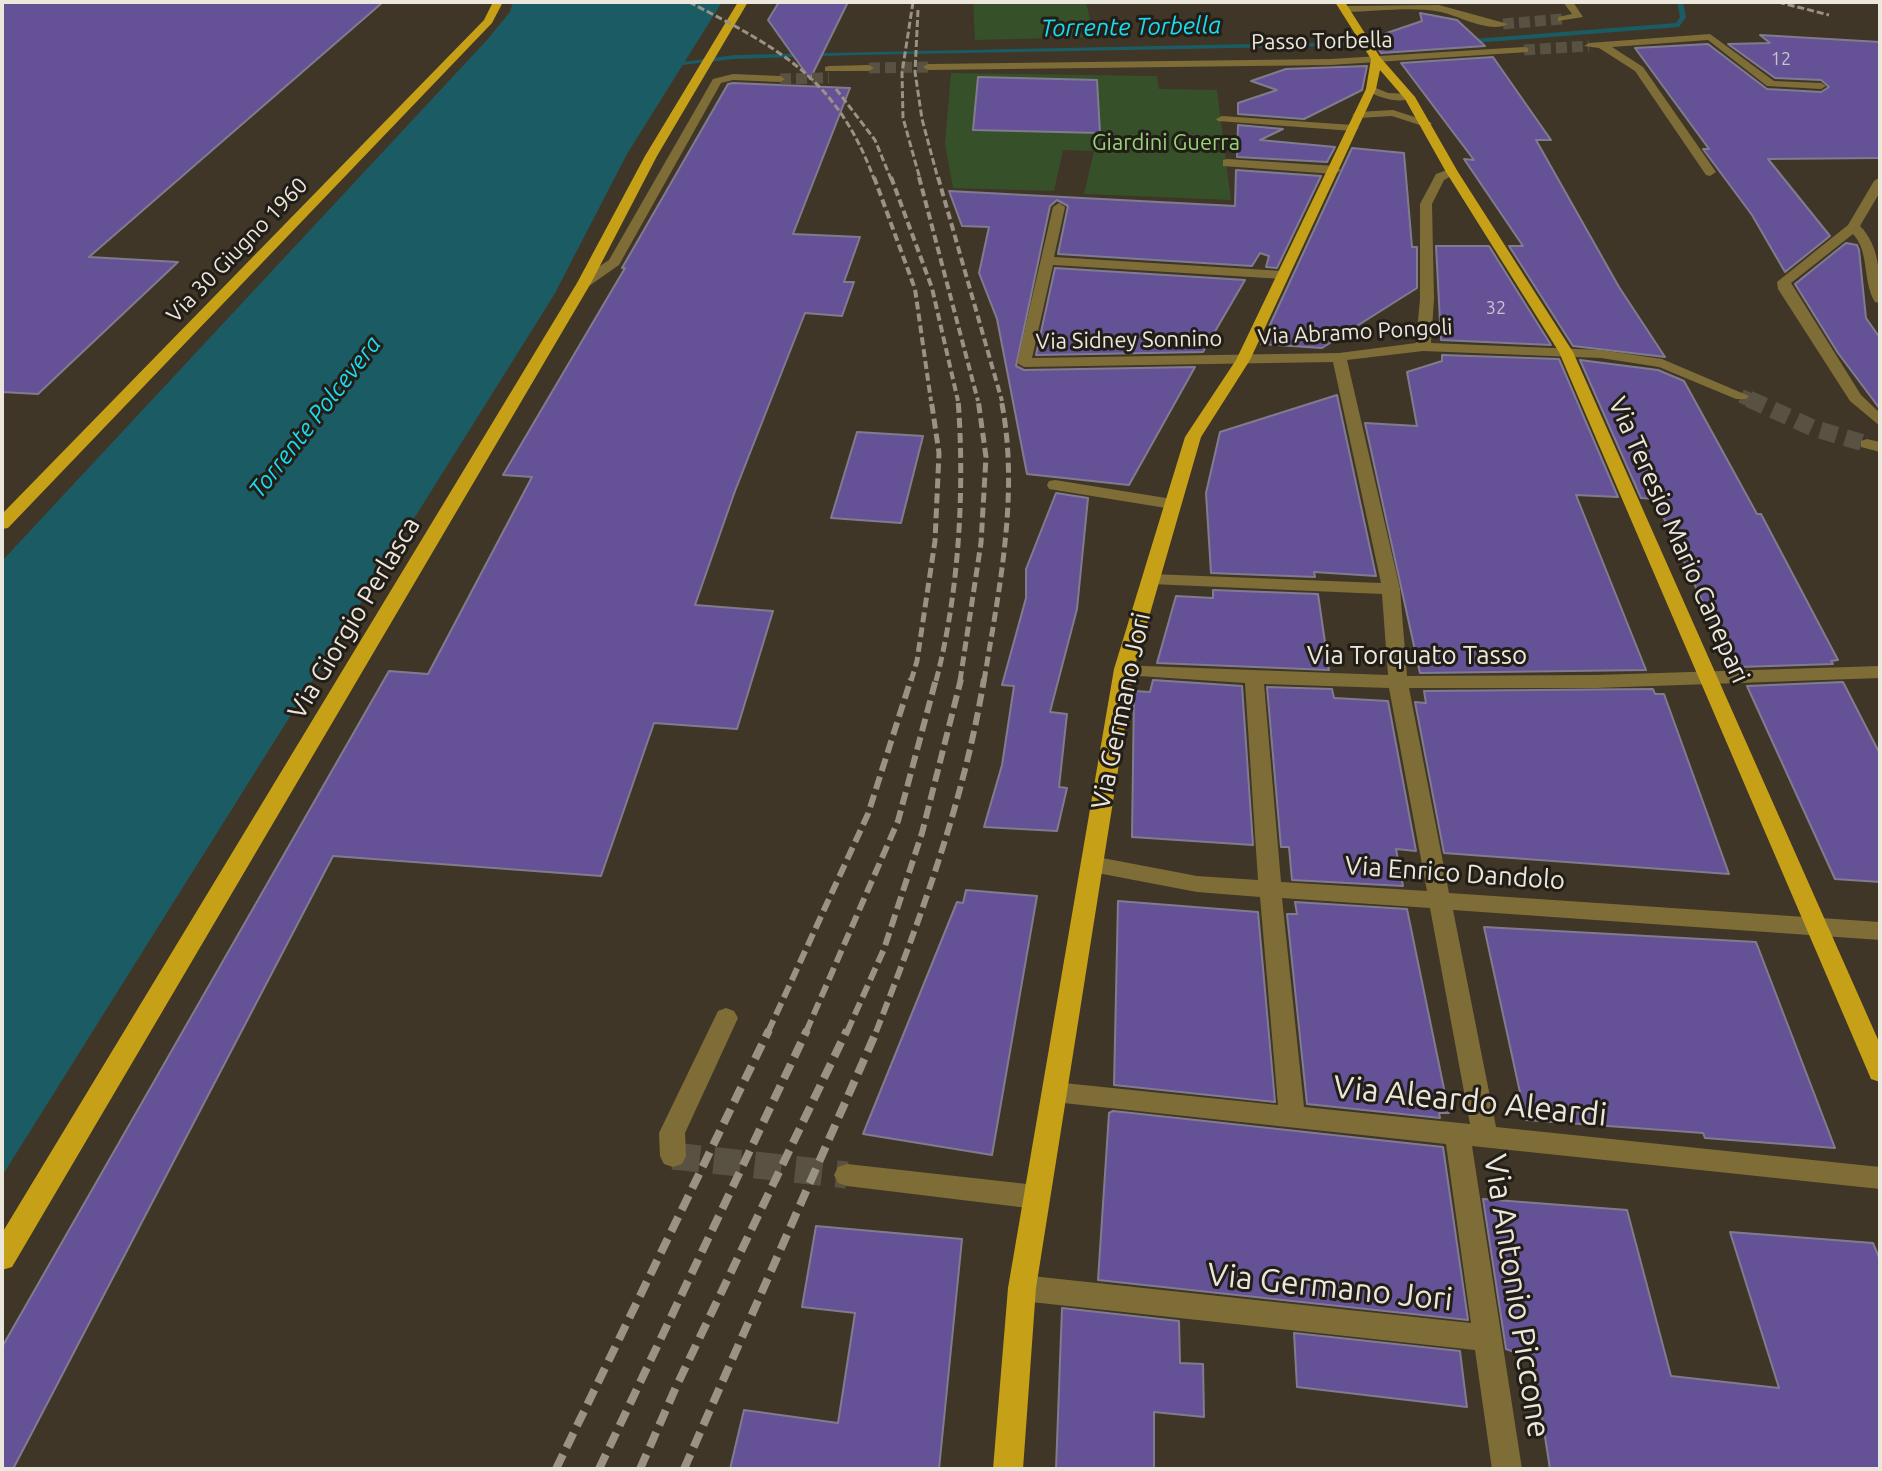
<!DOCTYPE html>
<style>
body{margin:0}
#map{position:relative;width:1882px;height:1471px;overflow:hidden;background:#3f3627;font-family:Ubuntu,sans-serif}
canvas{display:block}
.frame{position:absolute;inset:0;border:4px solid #ece7dd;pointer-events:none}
</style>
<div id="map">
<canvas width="1882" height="1471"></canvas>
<div class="frame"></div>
</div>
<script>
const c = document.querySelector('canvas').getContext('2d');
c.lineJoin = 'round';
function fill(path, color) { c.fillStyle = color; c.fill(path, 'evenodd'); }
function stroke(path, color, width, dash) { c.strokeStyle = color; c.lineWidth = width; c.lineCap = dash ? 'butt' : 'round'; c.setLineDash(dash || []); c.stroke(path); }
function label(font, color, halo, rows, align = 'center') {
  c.font = font + ' Ubuntu,sans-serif'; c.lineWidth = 6; c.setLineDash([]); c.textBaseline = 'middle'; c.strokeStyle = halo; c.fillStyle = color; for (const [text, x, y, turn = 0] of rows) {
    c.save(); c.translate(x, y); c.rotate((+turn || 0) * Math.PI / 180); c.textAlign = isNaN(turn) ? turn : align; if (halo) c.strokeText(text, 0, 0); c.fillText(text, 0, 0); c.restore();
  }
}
fill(new Path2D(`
 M 973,2 L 1086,2 L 1094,37 L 975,40 Z
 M 951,73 L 1157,76 L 1159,89 L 1217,90 L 1231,200 L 1084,194 L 1094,151 L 1063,150 L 1054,191 L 953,188 L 945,144 Z`), '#36502a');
fill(new Path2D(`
 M 513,2 L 722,2 L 627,154 L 554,295 L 2,1176 L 2,561 L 487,40 L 510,12 Z`), '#1b5c64');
fill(new Path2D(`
 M 1677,2 L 1683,2 L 1686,17 L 1679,27 L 1461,44 L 1457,42 L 1461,40 L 1676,23 L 1680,17 Z
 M 1392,41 L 1395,45 L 856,55 L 734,59 L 665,67 L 661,65 L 734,55 Z`), '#1b5c64');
const building = new Path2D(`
 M 2,2 L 383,2 L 89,257 L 178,262 L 38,394 L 2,392 Z
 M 779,2 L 848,2 L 810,79 L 768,20 Z
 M 1420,13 L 1457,20 L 1485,46 L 1381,53 L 1372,38 L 1422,21 Z
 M 1760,35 L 1880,42 L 1880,158 L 1768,159 L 1830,236 L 1785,272 L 1752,215 L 1703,149 L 1709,149 L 1635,48 L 1708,44 L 1767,89 L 1821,92 L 1829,87 L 1821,80 L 1775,78 L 1728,44 L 1770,43 Z
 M 1493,57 L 1551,140 L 1536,140 L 1619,287 L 1665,357 L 1573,346 L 1509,246 L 1523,246 L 1464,159 L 1474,160 L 1401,63 Z
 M 1367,66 L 1362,90 L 1304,119 L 1238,114 L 1238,103 L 1277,90 L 1251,81 L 1286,69 Z
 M 978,77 L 1097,80 L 1100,133 L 973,130 Z
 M 733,83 L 850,88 L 793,234 L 860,237 L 844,282 L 854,282 L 842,316 L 805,313 L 735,491 L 695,605 L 773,611 L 737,729 L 654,723 L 601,876 L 333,856 L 13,1469 L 2,1469 L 2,1347 L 389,671 L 428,674 L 532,477 L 503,475 L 625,268 L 622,268 L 728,84 Z
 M 1238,125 L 1283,129 L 1260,140 L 1335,147 L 1327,162 L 1237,157 Z
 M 1352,148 L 1404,153 L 1412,247 L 1417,247 L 1417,288 L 1322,348 L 1261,344 Z
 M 1236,170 L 1321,176 L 1277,268 L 1266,267 L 1269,256 L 1260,253 L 1252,266 L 1058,254 L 1068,206 L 1057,200 L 1050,206 L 1016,366 L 1024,370 L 1195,367 L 1129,485 L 1027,474 L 997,319 L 979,273 L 989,227 L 962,226 L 949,191 L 1235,206 Z
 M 1846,243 L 1857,245 L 1859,250 L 1866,318 L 1880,338 L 1880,409 L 1838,353 L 1795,284 Z
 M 1436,246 L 1489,246 L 1551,345 L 1441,340 Z
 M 1055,268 L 1245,280 L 1203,352 L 1036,355 Z
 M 1442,355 L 1559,359 L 1618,497 L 1576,495 L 1646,670 L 1420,673 L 1365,423 L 1417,426 L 1407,372 L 1442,361 Z
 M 1580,360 L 1658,370 L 1684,381 L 1757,514 L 1761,514 L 1838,660 L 1831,661 L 1833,664 L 1739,667 L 1736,663 L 1731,663 L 1655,499 L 1641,498 Z
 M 1337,395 L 1376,576 L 1314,572 L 1315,577 L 1211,573 L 1206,493 L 1220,432 Z
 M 857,432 L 923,436 L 901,523 L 831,518 Z
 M 1056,493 L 1088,498 L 1077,609 L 1050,712 L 1067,714 L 1059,787 L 1067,788 L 1057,831 L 984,827 L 1002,765 L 1014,686 L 1002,685 L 1026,598 L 1026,569 Z
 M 1213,590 L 1318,594 L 1329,670 L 1157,663 L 1176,596 L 1213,598 Z
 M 1153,680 L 1242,686 L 1253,845 L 1132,837 L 1134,691 L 1150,692 Z
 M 1843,682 L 1880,754 L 1880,882 L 1835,879 L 1747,686 Z
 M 1267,687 L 1332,689 L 1334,698 L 1388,701 L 1416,851 L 1396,849 L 1403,886 L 1292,880 L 1289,847 L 1281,847 Z
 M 1653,689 L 1655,694 L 1664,694 L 1729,874 L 1444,853 L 1415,702 L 1426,703 L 1424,691 Z
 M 966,890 L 1037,896 L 992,1155 L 863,1134 L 957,902 L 963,903 Z
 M 1118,901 L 1258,912 L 1275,1102 L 1114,1085 Z
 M 1295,902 L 1407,909 L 1449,1113 L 1439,1113 L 1440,1118 L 1307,1104 L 1287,914 L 1297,914 Z
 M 1484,927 L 1756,942 L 1835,1148 L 1705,1138 L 1703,1133 L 1526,1120 Z
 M 1113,1111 L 1443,1147 L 1468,1320 L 1098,1280 L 1109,1113 Z
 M 1483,1199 L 1627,1210 L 1671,1376 L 1779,1388 L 1730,1232 L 1873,1243 L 1880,1260 L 1880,1469 L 1550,1469 L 1533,1359 L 1506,1349 Z
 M 816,1226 L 962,1239 L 939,1469 L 730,1469 L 744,1410 L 838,1423 L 855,1313 L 802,1307 Z
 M 1062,1308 L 1179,1321 L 1180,1363 L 1203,1364 L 1204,1417 L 1154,1412 L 1154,1469 L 1056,1469 Z
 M 1294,1333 L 1460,1351 L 1467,1407 L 1297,1387 Z`);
fill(building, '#655195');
stroke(building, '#807c8f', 2);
stroke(new Path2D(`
 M 1503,24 L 1562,19
 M 1524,50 L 1589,46
 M 869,68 L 928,67
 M 780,79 L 829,78`), '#595142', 11, [11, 5]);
stroke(new Path2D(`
 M 1741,396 L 1753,401`), '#595142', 14, [14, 7]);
stroke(new Path2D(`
 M 1749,399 L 1813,428 L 1867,444`), '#595142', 17, [17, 9]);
stroke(new Path2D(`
 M 673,1156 L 847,1175`), '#595142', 27, [27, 14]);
fill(new Path2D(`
 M 1563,2 L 1573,2 L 1583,17 L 1558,21 L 1558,17 L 1572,14 Z
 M 1439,5 L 1508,24 C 1491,34 1459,16 1441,12 C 1412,6 1375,12 1345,12 L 1340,9 L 1345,6 Z
 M 1710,34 L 1774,81 L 1821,83 L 1826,86 L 1821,89 L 1767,86 L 1708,40 L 1612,47 L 1643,67 L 1716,172 L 1710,176 L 1706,175 L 1635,71 L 1599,48 L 1584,46 L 1589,43 Z
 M 1524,47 L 1528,48 L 1528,52 L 1331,65 L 928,70 L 923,67 L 928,64 L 1331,59 Z
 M 829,66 L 869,65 L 874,68 L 869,71 L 825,71 L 825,67 Z
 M 733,74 L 780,76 L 785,79 L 780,82 L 733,80 L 721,83 L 619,265 L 589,286 L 579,286 L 579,280 L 609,260 L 713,79 Z
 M 1371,86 L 1388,93 L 1409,94 L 1415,97 C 1400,105 1381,98 1367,91 L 1367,87 Z
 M 1393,110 L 1430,122 L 1432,124 L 1426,127 L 1392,116 L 1358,118 L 1352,115 L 1358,112 Z
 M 1222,116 L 1353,125 L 1359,128 L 1353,131 L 1218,121 L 1216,119 Z
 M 1227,159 L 1335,166 L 1341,170 L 1335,174 L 1223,166 L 1223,160 Z
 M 1452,168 L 1458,172 L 1444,180 L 1432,204 L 1434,299 L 1431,343 L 1601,350 L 1662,359 L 1749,396 L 1746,399 L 1736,399 L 1659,367 L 1601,358 L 1423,351 L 1347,360 L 1400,589 L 1407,676 L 1596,675 L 1880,666 L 1880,678 L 1596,688 L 1409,688 L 1449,893 L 1880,922 L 1880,940 L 1453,910 L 1496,1127 L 1880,1167 L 1880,1189 L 1472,1146 L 1522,1469 L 1492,1469 L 1475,1350 L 1022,1301 L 1012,1297 L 1008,1288 L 1012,1279 L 1022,1275 L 1471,1323 L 1446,1144 L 1054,1102 L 1045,1099 L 1042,1092 L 1045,1085 L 1054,1082 L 1278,1105 L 1260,897 L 1197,892 L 1092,872 L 1084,870 L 1081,864 L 1084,858 L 1092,856 L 1197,876 L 1258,880 L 1245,683 L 1124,675 L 1117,673 L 1114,669 L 1117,665 L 1388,675 L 1382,594 L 1151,584 L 1142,579 L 1151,574 L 1381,583 L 1333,362 L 1024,367 L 1017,363 L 1053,207 L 1059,203 L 1065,207 L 1054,257 L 1283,271 L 1290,275 L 1283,279 L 1053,265 L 1032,358 L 1339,353 L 1416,343 L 1420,299 L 1420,204 L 1436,174 ZM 1264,684 L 1389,688 L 1427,891 L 1281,882 ZM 1282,898 L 1430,908 L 1470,1124 L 1304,1107 Z
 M 1880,177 L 1880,192 L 1860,226 C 1880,246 1880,276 1880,303 L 1875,302 C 1862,281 1870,252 1853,234 L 1791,283 L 1861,395 L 1880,413 L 1880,426 L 1850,401 L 1778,289 L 1777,282 L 1848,225 L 1874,181 Z
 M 1867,439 L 1880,442 L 1880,452 L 1861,447 L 1861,441 Z
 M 1055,480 L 1172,499 L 1180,504 L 1172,509 L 1049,489 L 1047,485 L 1049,481 Z
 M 726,1008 L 734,1011 L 738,1018 L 685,1133 L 686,1156 L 682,1164 L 673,1167 L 664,1164 L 660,1156 L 659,1133 L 718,1011 Z
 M 847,1164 L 1036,1185 L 1045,1189 L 1049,1197 L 1045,1205 L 1036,1209 L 847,1186 L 838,1183 L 834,1175 L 838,1167 Z`), '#7f6d38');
fill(new Path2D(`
 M 493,2 L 503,2 L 492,23 L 8,528 L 2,529 L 2,514 L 484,20 Z
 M 738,2 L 748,2 L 657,156 L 591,283 L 12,1267 L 2,1270 L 2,1233 L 577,283 L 645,156 Z
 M 1335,2 L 1345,2 L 1380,57 L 1415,97 L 1458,172 L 1573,352 L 1880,1044 L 1880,1082 L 1871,1079 L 1868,1072 L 1559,352 L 1446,172 L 1405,99 L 1380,70 L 1376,89 L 1250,360 L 1201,437 L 1134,669 L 1036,1288 L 1023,1469 L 993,1469 L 1008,1288 L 1114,669 L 1185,437 L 1236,360 L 1366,89 L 1371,59 Z`), '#c6a016');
stroke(new Path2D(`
 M 689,2 C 780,49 837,78 874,179
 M 913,2 L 902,73 L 903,118 L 920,179
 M 1778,2 L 1829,15
 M 918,10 L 915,72 L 922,119 L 938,179
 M 836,89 L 875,140 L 891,179`), '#999285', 3, [7, 3]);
stroke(new Path2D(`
 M 874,177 L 915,289 L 931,401
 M 891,177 L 932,288 L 958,401
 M 919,177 L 978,401
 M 938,177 L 1002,401`), '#999285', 4, [8, 4]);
stroke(new Path2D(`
 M 911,681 L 917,661 L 935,541 L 939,453 L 931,399
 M 936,681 C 959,594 965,489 958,399
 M 960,681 L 981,543 L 986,457 L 978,399
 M 984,681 C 999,589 1020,492 1001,399`), '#999285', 5, [10, 5]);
stroke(new Path2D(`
 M 768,1032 L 868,814 L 911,679
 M 806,1032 L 898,821 L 936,679
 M 847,1032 L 884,949 L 922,833 L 961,679
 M 876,1032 C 921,917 964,801 984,679`), '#999285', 6, [13, 6]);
stroke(new Path2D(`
 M 556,1469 L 769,1030
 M 599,1469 L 807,1030
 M 640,1469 L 676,1387 L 847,1030
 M 684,1469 L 877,1030`), '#999285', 8, [16, 8]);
label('18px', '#cac2cb', null, [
 ["12",1781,59],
 ["32",1496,308]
]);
label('22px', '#ece7dd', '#221e17', [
 ["Passo Torbella",1322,41,-1],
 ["Via 30 Giugno 1960",237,250,-46],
 ["Via Abramo Pongoli",1355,332,-3],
 ["Via Sidney Sonnino",1129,340,-1]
]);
label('22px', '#96d479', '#221e17', [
 ["Giardini Guerra",1166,143]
]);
label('italic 24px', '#18dcf0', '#221e17', [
 ["Torrente Torbella",1131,27,-1],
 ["Torrente Polcevera",315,417,-52]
]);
label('26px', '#ece7dd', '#221e17', [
 ["Via Teresio Mario Canepari",1679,540,66],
 ["Via Giorgio Perlasca",354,618,-59],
 ["Via Torquato Tasso",1417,655],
 ["Via Germano Jori",1121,711,-78],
 ["Via Enrico Dandolo",1455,873,4]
]);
label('32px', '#ece7dd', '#221e17', [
 ["Via Aleardo Aleardi",1470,1101,6],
 ["Via Germano Jori",1330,1287,6],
 ["Via Antonio Piccone",1517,1296,81]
]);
</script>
